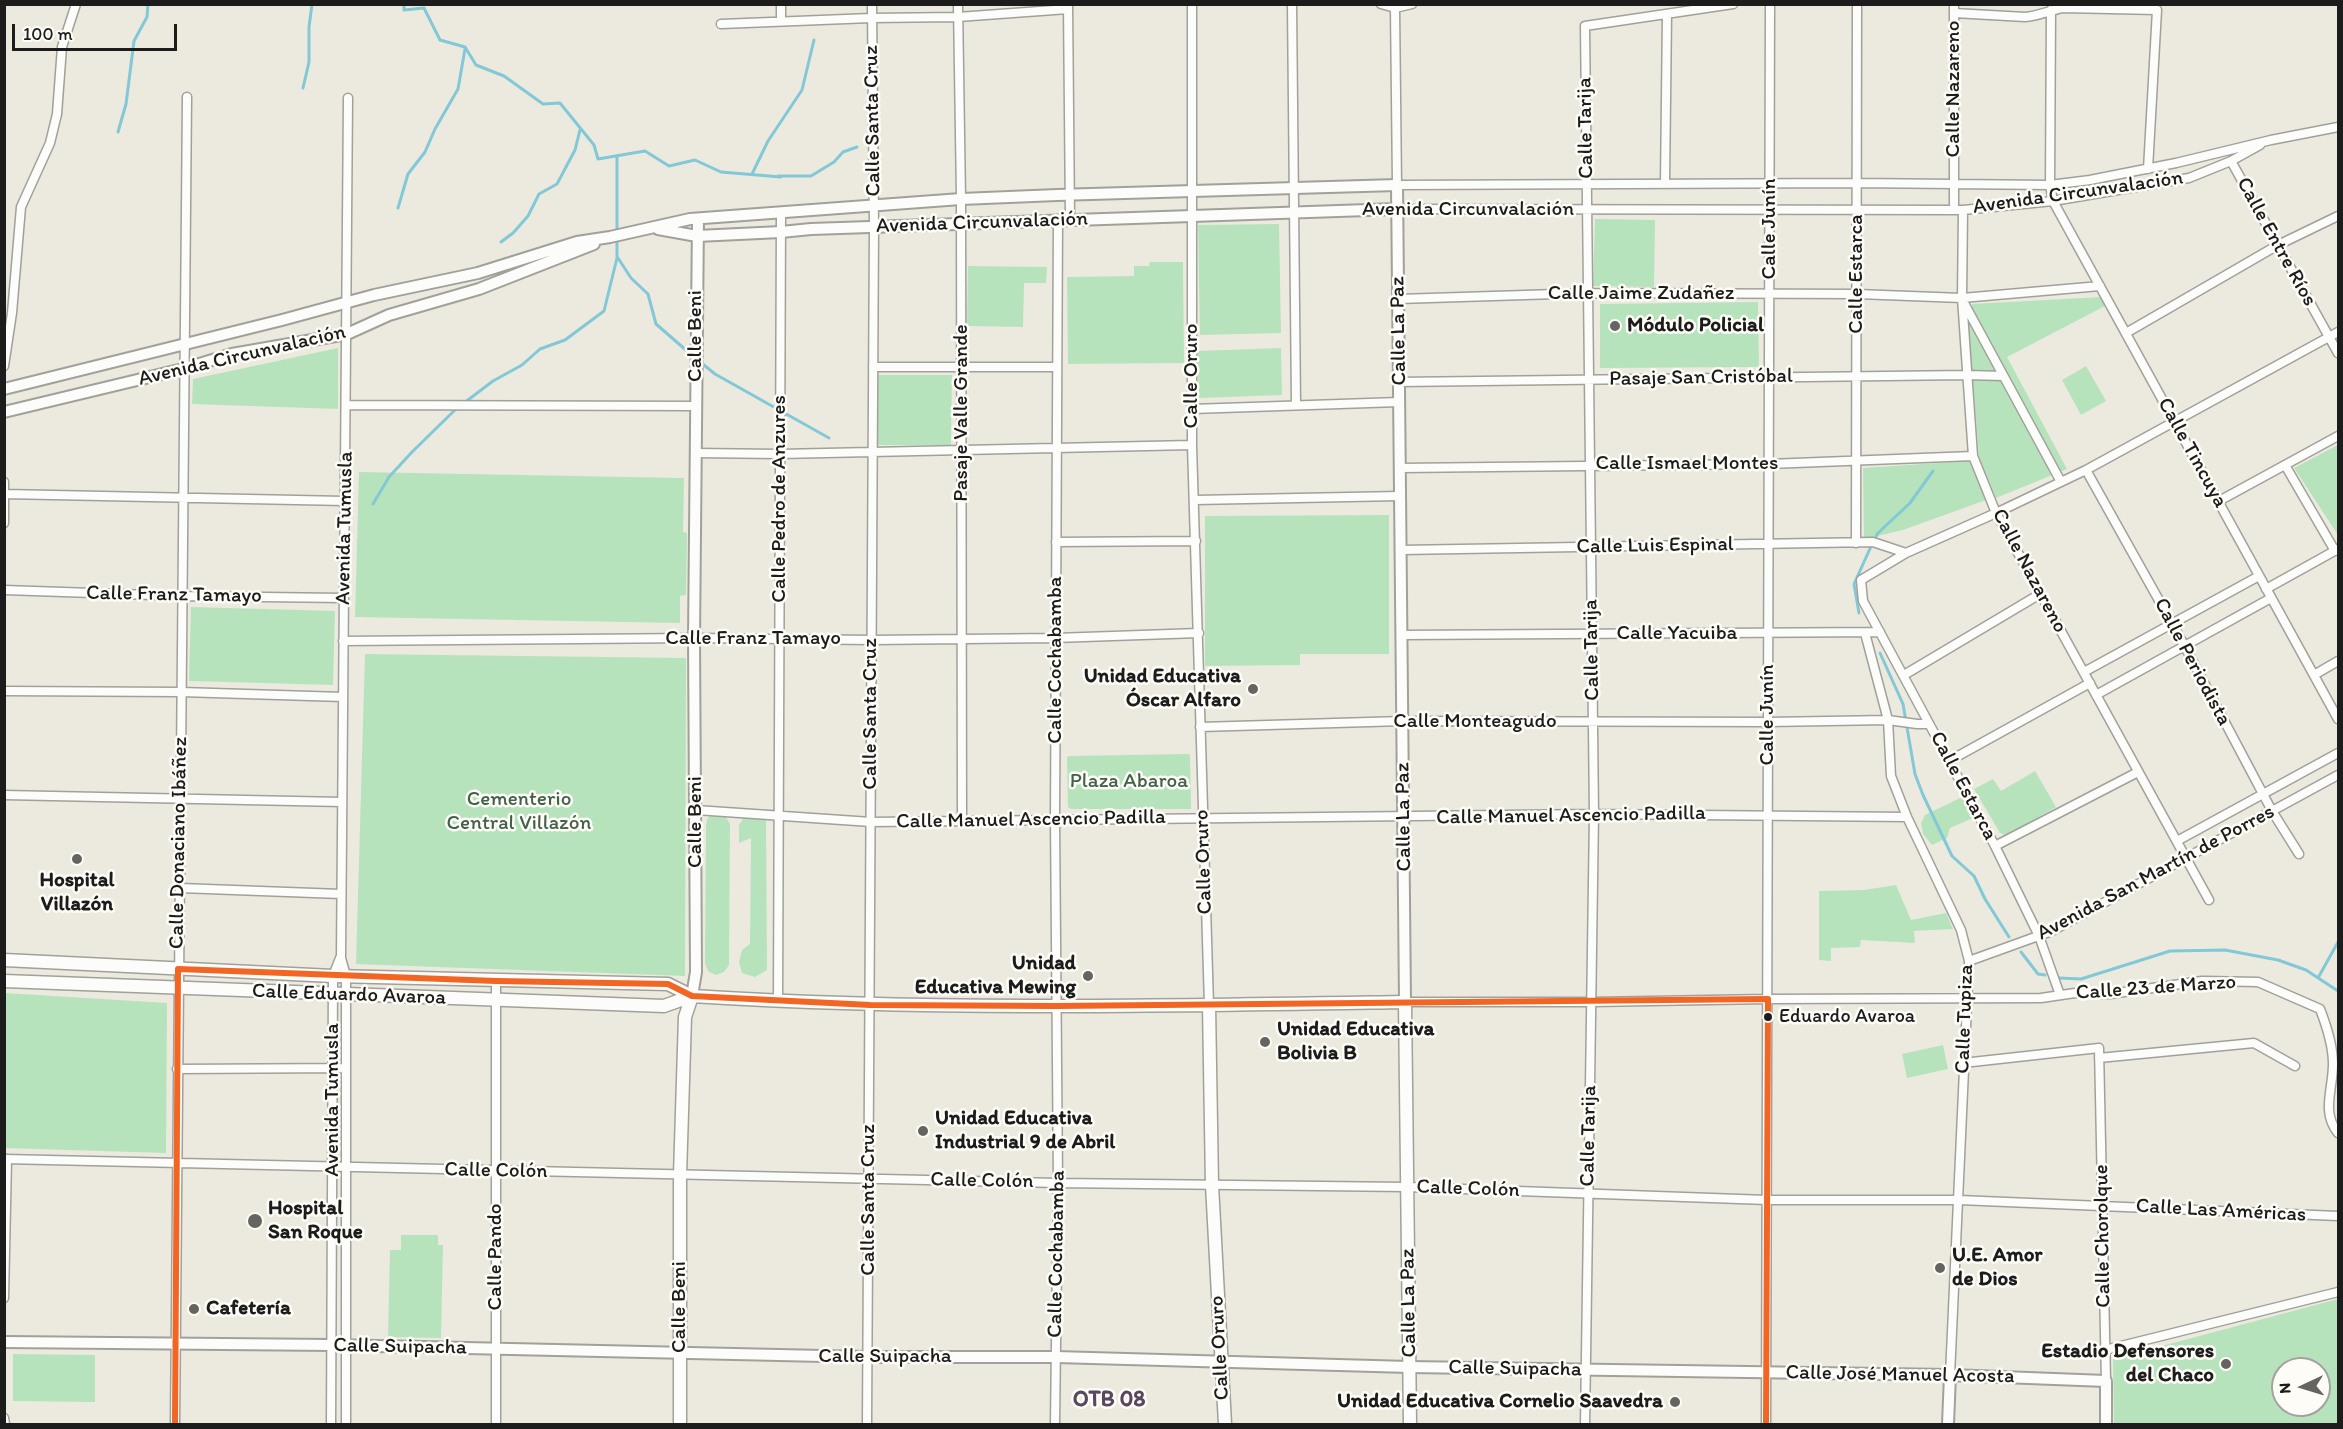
<!DOCTYPE html>
<meta charset="utf-8">
<style>
body{margin:0}
#map{position:relative;width:2343px;height:1429px;overflow:hidden;background:#eceadf;font-family:Itim,sans-serif}
canvas{display:block}
.frame{position:absolute;inset:0;border:6px solid #1c1c1c;pointer-events:none}
.north{position:absolute;left:2271px;top:1357px;width:60px;height:60px;box-sizing:border-box;background:#fdfcf7;border:2px solid #a3a29f;border-radius:50%;rotate:266deg;font-size:16px;font-weight:700;line-height:24px;text-align:center;color:#1c1c1c}
.north::after{content:'';display:block;margin:auto;width:21px;height:27px;background:#656460;clip-path:polygon(50% 0,100% 100%,50% 72%,0 100%)}
.scale{position:absolute;left:12px;top:24px;width:165px;height:27px;box-sizing:border-box;border:3px solid #1c1c1c;border-top:0;padding-left:8px;font-size:18px;line-height:21px;white-space:nowrap;color:#1c1c1c;-webkit-text-stroke:4px #fdfcf7;paint-order:stroke}
</style>
<div id="map">
<canvas width="2343" height="1429"></canvas>
<div class="frame"></div>
<div class="north">N</div>
<div class="scale">100 m</div>
</div>
<script>
const c = document.querySelector('canvas').getContext('2d');
c.lineJoin = 'round';
function fill(path, color) { c.fillStyle = color; c.fill(path, 'evenodd'); }
function stroke(path, color, width, dash) { c.strokeStyle = color; c.lineWidth = width; c.lineCap = dash ? 'butt' : 'round'; c.setLineDash(dash || []); c.stroke(path); }
function label(font, color, halo, rows, align = 'center') {
  c.font = font + ' Itim,sans-serif'; c.lineWidth = 5; c.setLineDash([]); c.textBaseline = 'middle'; c.strokeStyle = halo; c.fillStyle = color; for (const [text, x, y, turn = 0] of rows) {
    c.save(); c.translate(x, y); c.rotate((+turn || 0) * Math.PI / 180); c.textAlign = isNaN(turn) ? turn : align; if (halo) c.strokeText(text, 0, 0); c.fillText(text, 0, 0); c.restore();
  }
}
fill(new Path2D(`
 M 1595,219 L 1655,220 L 1654,287 L 1593,286 Z
 M 1279,224 L 1281,333 L 1200,335 L 1198,225 Z
 M 1150,262 L 1183,262 L 1184,363 L 1068,364 L 1067,277 L 1134,276 L 1134,266 L 1149,266 Z
 M 968,266 L 1047,267 L 1046,283 L 1024,283 L 1023,327 L 967,326 Z
 M 2100,297 L 2105,306 L 2007,357 L 2067,469 L 1996,498 L 1979,457 L 1968,321 L 1972,304 Z
 M 1758,302 L 1759,367 L 1600,368 L 1600,304 Z
 M 338,348 L 338,409 L 192,404 L 193,379 Z
 M 1281,348 L 1282,395 L 1199,398 L 1197,351 Z
 M 2086,366 L 2106,401 L 2081,415 L 2062,380 Z
 M 878,375 L 952,375 L 951,445 L 878,445 Z
 M 2338,445 L 2338,535 L 2294,468 Z
 M 1969,461 L 1986,500 L 1903,530 L 1864,539 L 1863,468 Z
 M 359,472 L 684,478 L 683,532 L 687,533 L 686,595 L 680,596 L 680,623 L 355,617 Z
 M 1389,515 L 1389,654 L 1300,654 L 1300,665 L 1205,666 L 1205,516 Z
 M 191,607 L 335,611 L 333,685 L 189,681 Z
 M 365,654 L 686,658 L 685,976 L 356,964 Z
 M 1188,754 L 1190,755 L 1191,809 L 1071,809 L 1068,807 L 1067,757 L 1069,756 Z
 M 2035,771 L 2056,807 L 2007,836 L 2000,833 L 1974,789 L 1993,779 L 2001,791 Z
 M 1962,797 L 1973,818 L 1950,828 L 1947,838 L 1932,845 L 1923,834 L 1921,823 L 1925,815 Z
 M 713,813 L 724,814 L 730,824 L 729,965 L 724,972 L 716,975 L 708,971 L 705,963 L 706,827 L 707,819 Z
 M 745,816 L 763,817 L 766,820 L 767,970 L 755,977 L 742,973 L 739,962 L 742,950 L 750,944 L 751,838 L 739,843 L 739,825 Z
 M 1896,885 L 1911,920 L 1946,913 L 1953,929 L 1914,931 L 1915,943 L 1861,940 L 1860,947 L 1831,948 L 1831,961 L 1819,960 L 1819,891 L 1864,890 Z
 M 5,993 L 167,1003 L 166,1153 L 5,1148 Z
 M 1943,1045 L 1948,1069 L 1907,1078 L 1902,1054 Z
 M 401,1235 L 438,1235 L 438,1245 L 443,1245 L 441,1338 L 388,1337 L 390,1250 L 401,1250 Z
 M 2338,1299 L 2338,1424 L 2114,1424 L 2113,1359 ZM 2283,1369 L 2319,1369 L 2319,1405 L 2283,1405 Z
 M 13,1354 L 95,1355 L 95,1402 L 13,1401 Z`), '#b7e3bc');
stroke(new Path2D(`
 M 404,4 L 404,10 L 424,8 L 440,40 L 465,47 L 476,65 L 504,76 L 543,104 L 560,103 L 594,145 L 598,159 L 645,151 L 669,166 L 695,160 L 721,172 L 781,177 L 778,176 L 811,176 L 834,162 L 843,152 L 857,147
 M 303,88 L 309,62 L 309,27 L 312,4
 M 118,132 L 126,104 L 134,41 L 147,17 L 148,4
 M 617,156 L 617,229
 M 752,174 L 768,141 L 802,90 L 814,40
 M 398,208 L 408,174 L 425,152 L 435,129 L 458,89 L 465,49
 M 501,242 L 513,233 L 528,216 L 539,194 L 557,184 L 575,150 L 580,130
 M 618,258 L 631,278 L 648,294 L 656,324 L 694,357
 M 699,361 L 715,374 L 829,438
 M 464,403 L 493,381 L 522,365 L 540,349 L 565,340 L 604,311 L 617,258 L 617,243
 M 373,504 L 389,477 L 412,452 L 458,407
 M 1859,613 L 1854,584 L 1873,542 L 1878,533 L 1910,503 L 1933,471
 M 1880,653 L 1903,704 L 1915,774 L 1923,795 L 1952,856 L 1974,876 L 1985,899 L 2009,937
 M 2021,952 L 2038,974 L 2045,975
 M 2059,978 L 2081,979 L 2170,951 L 2225,950 L 2278,960 L 2306,970 L 2338,991
 M 2318,978 L 2338,942`), '#82c8d6', 3);
const minor = new Path2D(`
 M 958,4 L 961,199 L 962,822
 M 1068,4 L 1070,219
 M 1192,4 L 1192,445 L 1209,1005
 M 1292,4 L 1296,405
 M 1381,4 L 1395,8 L 1412,4
 M 1395,8 L 1397,185 L 1857,183 L 2050,185 L 2090,180 L 2176,163 L 2271,140 L 2338,127
 M 2051,10 L 2050,185 L 2053,201 L 2338,719
 M 1954,13 L 2025,17 C 2039,16 2050,10 2063,8 L 2157,10 L 2148,169
 M 781,21 L 781,4
 M 721,24 L 871,18 L 958,17 L 1068,9
 M 2231,161 L 2338,353
 M 1665,183 L 1667,14
 M 1397,209 L 1963,210 L 2053,201 L 2189,178 L 2231,161 L 2260,145
 M 1954,210 L 1954,4
 M 1963,210 L 1962,298 L 1973,456 L 1996,513 L 2209,900
 M 1398,299 L 1588,293 L 1857,294 L 1962,298 L 2100,286
 M 1964,303 L 2061,482
 M 2126,333 L 2278,245 L 2338,216
 M 4,366 L 12,313 L 21,207 L 50,143 L 57,114 L 62,47 L 76,4
 M 873,367 L 1057,367
 M 1399,382 L 1967,375 L 2003,376
 M 346,405 L 696,406
 M 1192,409 L 1399,402
 M 695,453 L 780,454 L 1192,445
 M 2285,465 L 2335,551
 M 1400,468 L 1769,464 L 1973,456
 M 2086,470 L 2184,645 L 2272,811 L 2299,854
 M 4,482 L 4,523
 M 4,494 L 345,501
 M 1195,500 L 1400,496
 M 2219,501 L 2338,436
 M 1056,542 L 1196,541
 M 1856,543 L 1857,4
 M 1401,550 L 1873,542 L 1906,553
 M 2266,589 L 2338,549
 M 4,590 L 181,596 L 344,598
 M 1865,633 L 1888,720 L 1891,776 L 1907,817 L 1961,930 L 1969,961 L 1950,1375
 M 1402,635 L 1880,632
 M 343,641 L 694,638 L 872,640 L 1055,638 L 1199,633
 M 2084,672 L 2259,576
 M 1904,675 L 2040,594
 M 2314,675 L 2338,661
 M 4,691 L 181,692 L 343,697
 M 2096,695 L 2271,598
 M 1200,727 L 1403,721 L 1768,722 L 1888,720 L 1917,724 L 1929,724
 M 1949,761 L 2090,683
 M 4,795 L 342,802
 M 696,810 L 871,822 L 1594,814 L 1907,817
 M 2177,841 L 2338,753
 M 1995,846 L 2138,772
 M 180,888 L 341,894
 M 1969,961 L 2052,931 L 2338,775
 M 496,981 L 496,1424
 M 2060,995 L 2039,936 L 1995,846 L 1863,601 L 1861,580 L 1906,553 L 1996,513 L 2086,470 L 2338,332
 M 778,1000 L 781,213
 M 1405,1002 L 1592,1002 L 1768,999 L 2041,998 L 2075,993 L 2110,994 L 2202,981 L 2258,982 L 2320,1009 C 2327,1027 2333,1045 2333,1064 C 2333,1090 2321,1112 2338,1133
 M 2099,1058 L 2254,1043 L 2295,1066
 M 1963,1063 L 2099,1048 L 2106,1381
 M 177,1069 L 345,1068
 M 4,1159 L 1058,1183 L 1407,1187 L 1767,1200 L 1959,1200 L 2338,1216
 M 4,1298 L 7,1159
 M 2105,1350 L 2338,1292
 M 4,1418 L 5,1424
 M 175,1424 L 187,97
 M 331,1424 L 333,976 L 340,958
 M 346,1424 L 346,976 L 341,958 L 348,98
 M 867,1424 L 874,227 L 872,4
 M 1055,1424 L 1058,1183 L 1055,820 L 1058,219
 M 1585,1424 L 1594,814 L 1585,26 L 1733,4
 M 1766,1424 L 1770,4`);
const tertiary = new Path2D(`
 M 658,229 L 697,236 L 781,232 L 811,229 L 1397,209
 M 4,389 L 282,320 L 374,295 L 478,273 L 577,242 L 610,237 L 690,219 L 961,199 L 1057,195 L 1397,185 L 1405,1002
 M 4,412 L 183,369 L 232,354 L 347,334 L 389,315 L 479,289 L 594,244
 M 692,996 L 696,972 L 694,638 L 698,219
 M 4,1342 L 332,1345 L 868,1357 L 1056,1357 L 1409,1367 L 1950,1375 L 2106,1381 L 2106,1424
 M 1948,1424 L 1950,1375`);
const secondary = new Path2D(`
 M 4,960 L 333,976 L 668,984 L 692,996 C 929,1011 1167,1006 1405,1002 L 1410,1424
 M 4,981 L 664,1006 L 692,996
 M 1209,1005 L 1212,1185 L 1225,1424
 M 680,1424 L 680,1175 L 685,1017 L 692,996`);
stroke(minor, '#a1a09a', 11);
stroke(tertiary, '#a1a09a', 14);
stroke(secondary, '#a1a09a', 15);
stroke(minor, '#fcfcfa', 8);
stroke(tertiary, '#fcfcfa', 10);
stroke(secondary, '#fcfcfa', 12);
stroke(new Path2D(`
 M 175,1424 L 178,969 L 496,981 L 668,984 L 692,996 L 870,1005 L 1056,1006 L 1768,999 L 1766,1424`), '#f26522', 6);
for (const [x, y, r, color] of [
 [1615,326,6,"#656460"],
 [1253,689,6,"#656460"],
 [77,859,6,"#656460"],
 [1088,976,6,"#656460"],
 [1768,1017,5,"#1c1c1c"],
 [1265,1042,6,"#656460"],
 [923,1131,6,"#656460"],
 [255,1221,8,"#656460"],
 [1940,1268,6,"#656460"],
 [194,1309,6,"#656460"],
 [2226,1364,6,"#656460"],
 [1675,1402,6,"#656460"]
]) { const dot = new Path2D(); dot.arc(x, y, r, 0, 2 * Math.PI); c.fillStyle = color; c.fill(dot); stroke(dot, '#fdfcf7', 2); }
label('20px', '#1c1c1c', '#fdfcf7', [
 ["Eduardo Avaroa",1779,1017]
], 'left');
label('21px', '#1c1c1c', '#fdfcf7', [
 ["Calle Nazareno",1954,89,-90],
 ["Calle Santa Cruz",873,121,-91],
 ["Calle Tarija",1586,128,-91],
 ["Avenida Circunvalación",2078,193,-8],
 ["Avenida Circunvalación",1468,210],
 ["Avenida Circunvalación",982,223,-2],
 ["Calle Junín",1770,229,-90],
 ["Calle Entre Ríos",2276,242,61],
 ["Calle Estarca",1857,274,-90],
 ["Calle Jaime Zudañez",1641,294],
 ["Calle La Paz",1399,331,-91],
 ["Calle Beni",696,336,-90],
 ["Avenida Circunvalación",242,356,-13],
 ["Calle Oruro",1192,376,-90],
 ["Pasaje San Cristóbal",1701,378,-1],
 ["Pasaje Valle Grande",962,413,-90],
 ["Calle Tincuya",2192,453,61],
 ["Calle Ismael Montes",1687,464],
 ["Calle Pedro de Anzures",780,499,-90],
 ["Avenida Tumusla",345,528,-89],
 ["Calle Luis Espinal",1655,546,-1],
 ["Calle Nazareno",2029,571,62],
 ["Calle Franz Tamayo",174,595,1],
 ["Calle Yacuiba",1677,634],
 ["Calle Franz Tamayo",753,639],
 ["Calle Tarija",1592,650,-91],
 ["Calle Cochabamba",1056,660,-90],
 ["Calle Periodista",2192,662,62],
 ["Calle Santa Cruz",871,714,-90],
 ["Calle Junín",1768,715,-90],
 ["Calle Monteagudo",1475,722],
 ["Calle Estarca",1963,786,62],
 ["Calle Manuel Ascencio Padilla",1571,816,-1],
 ["Calle La Paz",1404,817,-91],
 ["Calle Manuel Ascencio Padilla",1031,820,-1],
 ["Calle Beni",696,822,-90],
 ["Calle Donaciano Ibáñez",179,843,-89],
 ["Calle Oruro",1204,862,-92],
 ["Avenida San Martín de Porres",2156,873,-28],
 ["Calle 23 de Marzo",2156,988,-4],
 ["Calle Eduardo Avaroa",349,995,2],
 ["Calle Tupiza",1965,1019,-88],
 ["Avenida Tumusla",333,1100,-90],
 ["Calle Tarija",1589,1136,-89],
 ["Calle Colón",496,1171,1],
 ["Calle Colón",982,1181,1],
 ["Calle Colón",1468,1189,2],
 ["Calle Santa Cruz",869,1200,-90],
 ["Calle Las Américas",2221,1211,3],
 ["Calle Chorolque",2103,1236,-91],
 ["Calle Cochabamba",1057,1254,-89],
 ["Calle Pando",496,1257,-90],
 ["Calle La Paz",1409,1303,-91],
 ["Calle Beni",680,1307,-90],
 ["Calle Suipacha",400,1347,1],
 ["Calle Oruro",1220,1348,-93],
 ["Calle Suipacha",885,1357],
 ["Calle Suipacha",1515,1369,1],
 ["Calle José Manuel Acosta",1900,1375,1]
]);
label('bold 21px', '#1c1c1c', '#fdfcf7', [
 ["Módulo Policial",1627,326],
 ["Unidad Educativa",1241,677,"right"],
 ["Óscar Alfaro",1241,701,"right"],
 ["Hospital",77,881,"center"],
 ["Villazón",77,905,"center"],
 ["Unidad",1076,964,"right"],
 ["Educativa Mewing",1076,988,"right"],
 ["Unidad Educativa",1277,1030],
 ["Bolivia B",1277,1054],
 ["Unidad Educativa",935,1119],
 ["Industrial 9 de Abril",935,1143],
 ["Hospital",268,1209],
 ["San Roque",268,1233],
 ["U.E. Amor",1952,1256],
 ["de Dios",1952,1280],
 ["Cafetería",206,1309],
 ["Estadio Defensores",2214,1352,"right"],
 ["del Chaco",2214,1376,"right"],
 ["Unidad Educativa Cornelio Saavedra",1663,1402,"right"]
], 'left');
label('21px', '#43604a', '#fdfcf7', [
 ["Plaza Abaroa",1129,782],
 ["Cementerio",519,800],
 ["Central Villazón",519,824]
]);
label('bold 22px', '#5a475e', '#fdfcf7', [
 ["OTB 08",1109,1400]
]);
</script>
